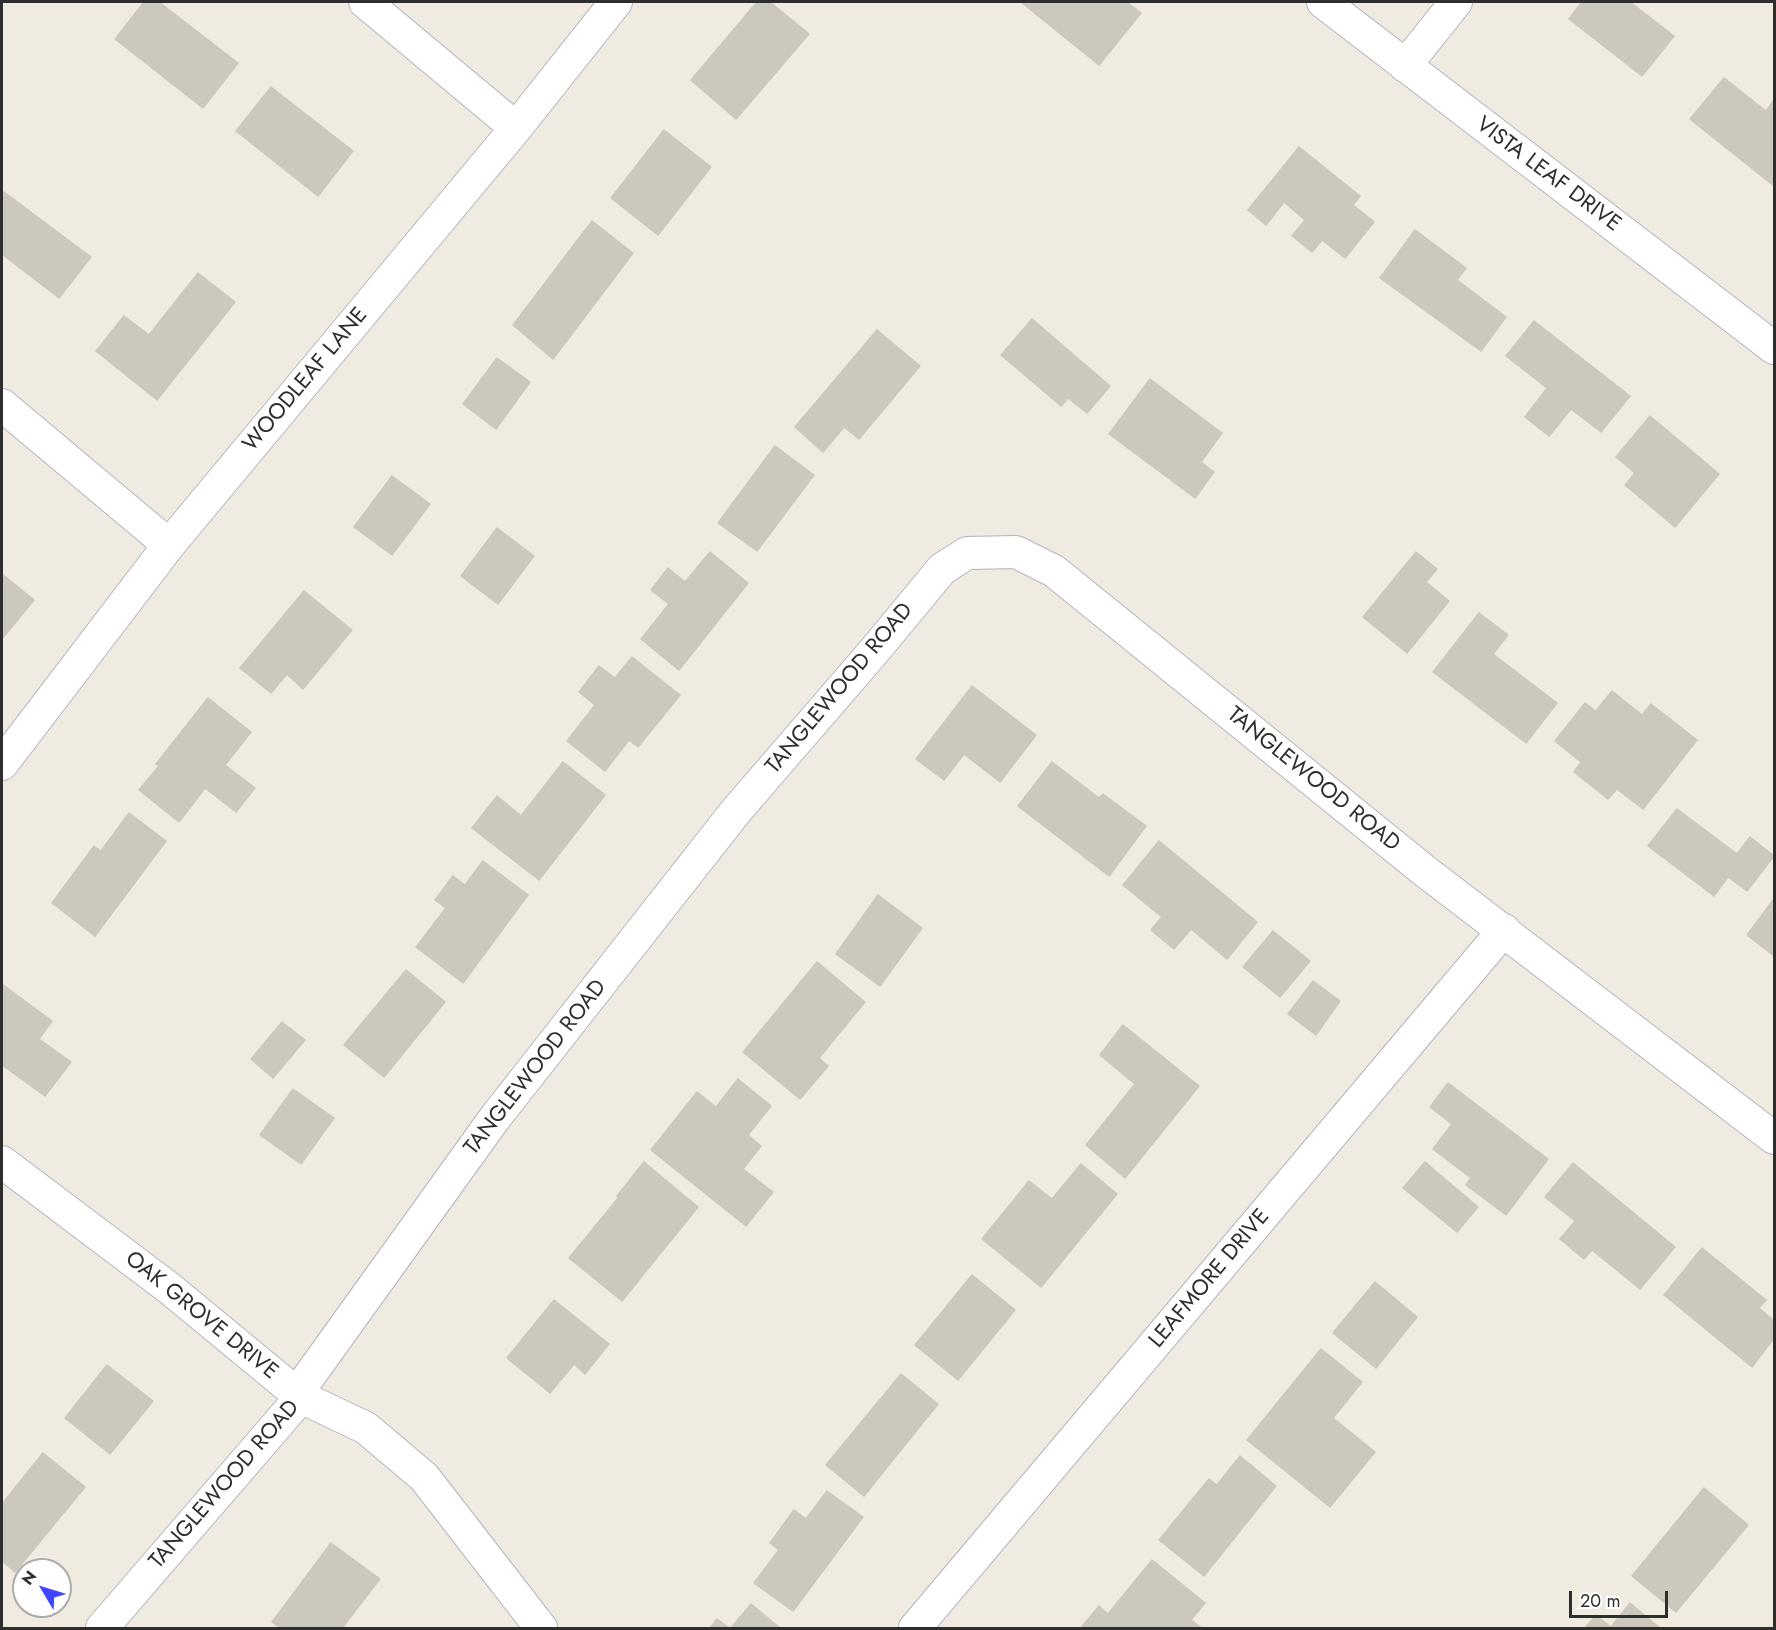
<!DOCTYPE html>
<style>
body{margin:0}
#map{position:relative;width:1776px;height:1630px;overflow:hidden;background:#efebe0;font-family:Jost,sans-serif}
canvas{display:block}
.frame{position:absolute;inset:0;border:3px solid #2e2e2e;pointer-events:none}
.north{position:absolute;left:12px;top:1558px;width:60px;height:60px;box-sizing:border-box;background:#fff;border:2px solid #ababab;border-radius:50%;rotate:308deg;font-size:16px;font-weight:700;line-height:24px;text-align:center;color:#2e2e2e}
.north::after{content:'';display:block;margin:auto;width:21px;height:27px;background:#3e47ff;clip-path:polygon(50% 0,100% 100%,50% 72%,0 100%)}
.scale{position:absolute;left:1569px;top:1591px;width:99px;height:27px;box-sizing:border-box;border:3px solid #2e2e2e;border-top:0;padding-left:8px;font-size:18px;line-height:21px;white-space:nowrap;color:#2e2e2e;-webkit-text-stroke:4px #fff;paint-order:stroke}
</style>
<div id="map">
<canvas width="1776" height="1630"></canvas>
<div class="frame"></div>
<div class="north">N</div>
<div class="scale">20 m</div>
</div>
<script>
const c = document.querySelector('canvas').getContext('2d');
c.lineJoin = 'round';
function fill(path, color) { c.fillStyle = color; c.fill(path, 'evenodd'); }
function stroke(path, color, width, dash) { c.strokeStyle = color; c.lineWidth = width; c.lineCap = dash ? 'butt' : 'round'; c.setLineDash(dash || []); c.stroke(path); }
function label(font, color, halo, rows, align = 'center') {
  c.font = font + ' Jost,sans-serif'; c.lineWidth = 5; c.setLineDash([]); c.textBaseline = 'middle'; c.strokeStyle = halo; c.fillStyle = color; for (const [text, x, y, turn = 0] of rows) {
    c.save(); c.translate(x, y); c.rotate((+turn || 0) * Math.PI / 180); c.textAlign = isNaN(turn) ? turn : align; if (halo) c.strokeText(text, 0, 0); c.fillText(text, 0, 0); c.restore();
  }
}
const building = new Path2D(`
 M 144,2 L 159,2 L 238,63 L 203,108 L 115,39 Z
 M 757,2 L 770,2 L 809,34 L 736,119 L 691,80 Z
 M 1021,2 L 1127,2 L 1141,13 L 1099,65 Z
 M 1582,2 L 1630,2 L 1674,36 L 1642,76 L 1569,19 Z
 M 1724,78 L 1766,111 L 1774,100 L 1774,186 L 1690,119 Z
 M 271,87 L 353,151 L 318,196 L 236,131 Z
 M 664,130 L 711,167 L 658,235 L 611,198 Z
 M 1299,147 L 1360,196 L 1353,205 L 1374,222 L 1345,258 L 1322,240 L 1312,252 L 1292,236 L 1305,220 L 1284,202 L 1266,225 L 1248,210 Z
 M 4,192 L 91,257 L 59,298 L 2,254 L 2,196 Z
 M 592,221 L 633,253 L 553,359 L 513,325 Z
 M 1415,230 L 1466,268 L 1457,280 L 1506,317 L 1481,351 L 1380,278 Z
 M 198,273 L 235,302 L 157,400 L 96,351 L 124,316 L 149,335 Z
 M 1032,319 L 1110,386 L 1087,413 L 1068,398 L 1061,406 L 1001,355 Z
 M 1534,321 L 1630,396 L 1601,432 L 1571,409 L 1549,436 L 1525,417 L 1547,388 L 1506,356 Z
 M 877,330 L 920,366 L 859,439 L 844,427 L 823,452 L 795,427 Z
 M 497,358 L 530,382 L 496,429 L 463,404 Z
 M 1150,379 L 1222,433 L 1201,462 L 1214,472 L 1195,498 L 1109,434 Z
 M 1650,416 L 1719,474 L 1675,527 L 1625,485 L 1635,473 L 1616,457 Z
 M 775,446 L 814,475 L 757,551 L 718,523 Z
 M 392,476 L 430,504 L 392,555 L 354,527 Z
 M 497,528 L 534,556 L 498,604 L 461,576 Z
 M 710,552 L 748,583 L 679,670 L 641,639 L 669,604 L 651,590 L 668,568 L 685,582 Z
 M 1416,552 L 1437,569 L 1426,582 L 1449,601 L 1407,653 L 1363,617 Z
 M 2,574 L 34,600 L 2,639 Z
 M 304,591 L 352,630 L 303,689 L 287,674 L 271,693 L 240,668 Z
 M 1479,613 L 1508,635 L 1493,654 L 1557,703 L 1526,743 L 1433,672 Z
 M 632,657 L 680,695 L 638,747 L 629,740 L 605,771 L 567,741 L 595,705 L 579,692 L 599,666 L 615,678 Z
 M 972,686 L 1036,735 L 1000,782 L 964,754 L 944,780 L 916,759 Z
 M 1612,691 L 1642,715 L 1651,704 L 1697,740 L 1643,809 L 1617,789 L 1608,799 L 1574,772 L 1581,762 L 1555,741 L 1585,703 L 1596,711 Z
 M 208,698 L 251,732 L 225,765 L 255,788 L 236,812 L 205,788 L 179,822 L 139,790 L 159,766 L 156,764 Z
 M 563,762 L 605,795 L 539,880 L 472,828 L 497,796 L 521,816 Z
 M 1052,762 L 1099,798 L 1103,794 L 1146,826 L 1109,876 L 1018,806 Z
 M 1677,809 L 1737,854 L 1750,837 L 1774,856 L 1747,891 L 1728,877 L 1714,896 L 1648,846 Z
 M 129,813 L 166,841 L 95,936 L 52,903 L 94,846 L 101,851 Z
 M 1159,841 L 1257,922 L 1227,959 L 1191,929 L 1174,949 L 1151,930 L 1162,917 L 1123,885 Z
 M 483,861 L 528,895 L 463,983 L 416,947 L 446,908 L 435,900 L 453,876 L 465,885 Z
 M 878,895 L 922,928 L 880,986 L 836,954 Z
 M 1774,899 L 1774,956 L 1747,935 Z
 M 1273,931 L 1310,961 L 1280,997 L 1243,967 Z
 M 817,962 L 865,1002 L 819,1058 L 828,1066 L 800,1099 L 743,1052 Z
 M 406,970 L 445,1002 L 384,1077 L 344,1045 Z
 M 1313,981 L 1340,1001 L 1316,1035 L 1288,1014 Z
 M 2,984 L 52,1021 L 39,1039 L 71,1062 L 45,1096 L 2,1065 Z
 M 282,1022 L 305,1040 L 273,1078 L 251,1059 Z
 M 1123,1025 L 1199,1086 L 1125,1178 L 1086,1145 L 1135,1084 L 1100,1055 Z
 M 738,1079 L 771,1106 L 748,1135 L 761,1146 L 743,1169 L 773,1192 L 746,1226 L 651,1150 L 697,1092 L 716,1107 Z
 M 1448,1083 L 1548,1159 L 1506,1215 L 1466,1185 L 1471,1178 L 1433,1149 L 1452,1124 L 1430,1107 Z
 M 293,1089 L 334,1118 L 301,1164 L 260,1135 Z
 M 644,1162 L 698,1207 L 622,1301 L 569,1258 L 619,1197 L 617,1196 Z
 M 1425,1162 L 1478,1207 L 1457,1232 L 1403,1188 Z
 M 1573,1163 L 1675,1247 L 1640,1289 L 1592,1250 L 1584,1259 L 1560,1239 L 1575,1221 L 1545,1197 Z
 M 1081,1164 L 1117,1194 L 1041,1287 L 982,1239 L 1029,1181 L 1052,1199 Z
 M 1702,1248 L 1766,1300 L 1759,1308 L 1774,1321 L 1774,1338 L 1752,1367 L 1664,1295 Z
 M 972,1275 L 1015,1310 L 958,1380 L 915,1345 Z
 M 1375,1282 L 1417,1317 L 1376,1368 L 1333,1333 Z
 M 554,1300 L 609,1344 L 585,1374 L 574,1364 L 550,1393 L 507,1358 Z
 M 1321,1349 L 1362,1382 L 1333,1418 L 1375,1452 L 1330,1507 L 1247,1440 Z
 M 107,1365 L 153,1401 L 110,1454 L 65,1418 Z
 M 901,1374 L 938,1404 L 864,1496 L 826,1465 Z
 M 43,1453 L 85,1487 L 15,1572 L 2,1561 L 2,1504 Z
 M 1240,1456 L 1276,1486 L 1204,1576 L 1159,1540 L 1209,1479 L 1217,1485 Z
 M 1704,1488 L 1748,1525 L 1676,1612 L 1632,1576 Z
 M 827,1491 L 863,1517 L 793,1611 L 754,1583 L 779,1550 L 770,1543 L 794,1510 L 806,1519 Z
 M 331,1543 L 380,1579 L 342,1628 L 281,1628 L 272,1622 Z
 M 1152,1560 L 1205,1603 L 1191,1620 L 1202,1628 L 1081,1628 L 1099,1606 L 1108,1614 Z
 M 1630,1603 L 1660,1628 L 1585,1628 L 1596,1615 L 1611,1627 Z
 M 751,1604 L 779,1627 L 778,1628 L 731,1628 Z
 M 717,1619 L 729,1628 L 710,1628 Z`);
fill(building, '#cbc9be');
stroke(building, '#ccc8b9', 1.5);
const minor = new Path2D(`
 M 365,2 L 516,128
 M 1323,2 L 1774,348
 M 1405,66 L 1456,2
 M 2,405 L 169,545
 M 2,764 L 169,545 L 516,128 L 616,2
 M 2,1162 L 169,1288 L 301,1397 L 366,1428 L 424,1477 L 541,1628
 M 102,1628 L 301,1397 L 305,1382 L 494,1119 L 736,811 L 875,650 L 942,569 L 967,553 L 1016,552 L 1054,571 L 1426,872 L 1774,1138
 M 915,1628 L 1504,930`);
stroke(minor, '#b4b4c2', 34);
stroke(minor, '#fff', 32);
label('22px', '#2e2e2e', '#fff', [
 ["VISTA LEAF DRIVE",1548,175,37],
 ["WOODLEAF LANE",306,380,-50],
 ["TANGLEWOOD ROAD",840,689,-50],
 ["TANGLEWOOD ROAD",1313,780,39],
 ["TANGLEWOOD ROAD",536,1068,-52],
 ["LEAFMORE DRIVE",1210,1279,-50],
 ["OAK GROVE DRIVE",201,1316,39],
 ["TANGLEWOOD ROAD",225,1485,-49]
]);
</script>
